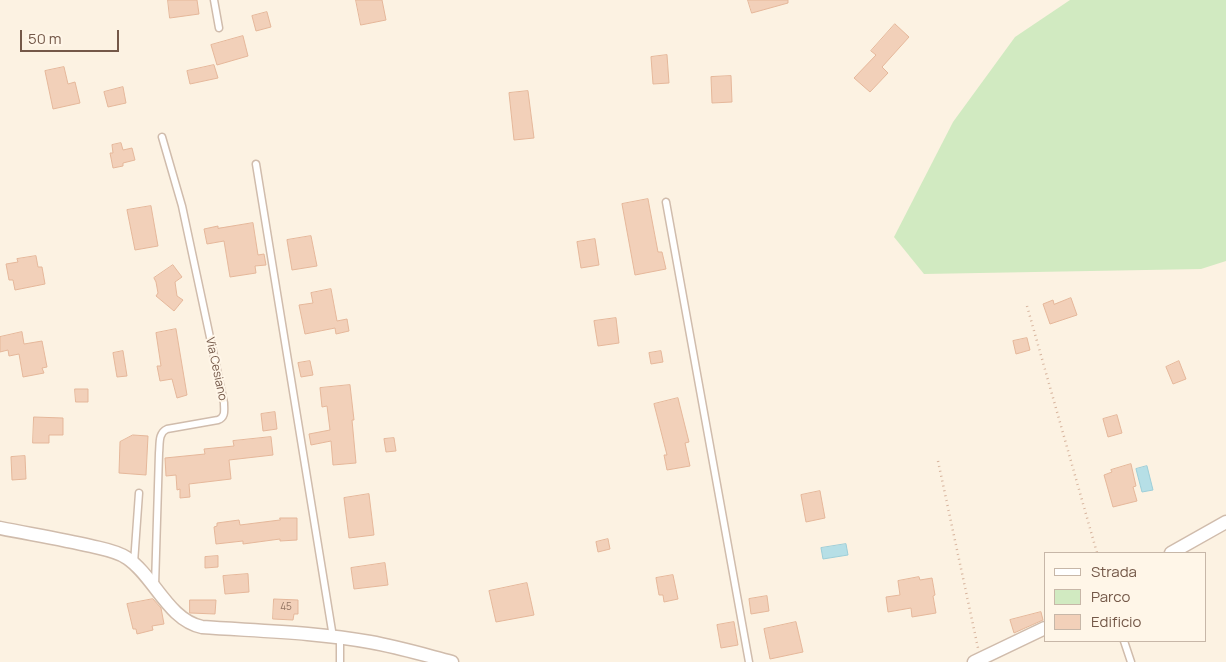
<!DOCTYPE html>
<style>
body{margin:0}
#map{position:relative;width:1226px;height:662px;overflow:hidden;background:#fcf2e2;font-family:Manrope,sans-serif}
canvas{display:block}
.legend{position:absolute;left:1044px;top:552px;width:162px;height:90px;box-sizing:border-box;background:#fff6e8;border:1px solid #c7b7a8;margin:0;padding:6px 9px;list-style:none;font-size:15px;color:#745848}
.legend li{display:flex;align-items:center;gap:10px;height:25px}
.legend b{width:25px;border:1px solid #c7b7a8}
.scale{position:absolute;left:20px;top:30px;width:99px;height:22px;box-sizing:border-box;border:2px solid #745848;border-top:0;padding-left:6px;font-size:15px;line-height:18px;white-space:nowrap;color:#745848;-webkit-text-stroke:4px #fff6e8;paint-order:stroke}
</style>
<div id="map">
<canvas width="1226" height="662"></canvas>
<ul class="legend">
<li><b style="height:6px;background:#fff"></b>Strada</li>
<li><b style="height:14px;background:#d1eac1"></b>Parco</li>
<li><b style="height:14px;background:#f2d0b9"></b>Edificio</li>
</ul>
<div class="scale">50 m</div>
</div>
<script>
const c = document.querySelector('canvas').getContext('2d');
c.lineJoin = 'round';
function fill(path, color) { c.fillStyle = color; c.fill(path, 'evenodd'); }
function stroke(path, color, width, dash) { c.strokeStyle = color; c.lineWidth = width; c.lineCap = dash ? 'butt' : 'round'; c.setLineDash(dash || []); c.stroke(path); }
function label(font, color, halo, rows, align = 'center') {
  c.font = font + ' Manrope,sans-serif'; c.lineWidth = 4; c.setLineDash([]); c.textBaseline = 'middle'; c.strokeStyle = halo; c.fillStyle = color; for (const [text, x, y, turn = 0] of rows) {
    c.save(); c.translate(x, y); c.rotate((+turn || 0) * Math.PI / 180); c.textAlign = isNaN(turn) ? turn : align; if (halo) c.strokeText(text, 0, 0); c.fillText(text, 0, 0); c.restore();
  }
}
fill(new Path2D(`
 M 1070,0 L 1226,0 L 1226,261 L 1201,269 L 924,274 L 894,237 L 953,122 L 1015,37 Z`), '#d1eac1');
const water = new Path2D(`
 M 1147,466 L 1153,490 L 1142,492 L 1136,469 Z
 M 846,544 L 848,555 L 823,559 L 821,548 Z`);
fill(water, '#b6dfe6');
stroke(water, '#9dced8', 1);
const building = new Path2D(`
 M 168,0 L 197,0 L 199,14 L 170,18 Z
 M 356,0 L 382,0 L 386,20 L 361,25 Z
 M 748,0 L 788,0 L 788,3 L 752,13 Z
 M 267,12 L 271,27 L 256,31 L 252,16 Z
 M 895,24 L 909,37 L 882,67 L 888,73 L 870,92 L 854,78 L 876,55 L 871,51 Z
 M 243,36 L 248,56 L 217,65 L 211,45 Z
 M 667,55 L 669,83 L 653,84 L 651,57 Z
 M 214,65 L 218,78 L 190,84 L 187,71 Z
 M 64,67 L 68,84 L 75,82 L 80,103 L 53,109 L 45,71 Z
 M 731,76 L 732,102 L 712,103 L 711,77 Z
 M 123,87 L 126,103 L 108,107 L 104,92 Z
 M 528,91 L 534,138 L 514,140 L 509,93 Z
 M 121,143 L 123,150 L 132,148 L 135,160 L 123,163 L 123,166 L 113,168 L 110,153 L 113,153 L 112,145 Z
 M 648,199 L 658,252 L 662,252 L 666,269 L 635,275 L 622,204 Z
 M 151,206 L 158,246 L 135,250 L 127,210 Z
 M 253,223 L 258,255 L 264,254 L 266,265 L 255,266 L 256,273 L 230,277 L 224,241 L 207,244 L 204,229 L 218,226 L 218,228 Z
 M 311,236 L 317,266 L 292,270 L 287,240 Z
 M 595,239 L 599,265 L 581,268 L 577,242 Z
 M 36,256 L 38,267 L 42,267 L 45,284 L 15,290 L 13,280 L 9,280 L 6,264 L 18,262 L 17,259 Z
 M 173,265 L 182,277 L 175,282 L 177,296 L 183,300 L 174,311 L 156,296 L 158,293 L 156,282 L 154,278 Z
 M 331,289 L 337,321 L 347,319 L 349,331 L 336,334 L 335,328 L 305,334 L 299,305 L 313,303 L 311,293 Z
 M 1071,298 L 1077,315 L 1050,324 L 1043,304 L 1053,300 L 1054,304 Z
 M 616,318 L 619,343 L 598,346 L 594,321 Z
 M 176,329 L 187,395 L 177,398 L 172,379 L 160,381 L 157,366 L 161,366 L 156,333 Z
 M 22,332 L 24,344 L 42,341 L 47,367 L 42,368 L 44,373 L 23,377 L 19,354 L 9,356 L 8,350 L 0,352 L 0,337 Z
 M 1027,338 L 1030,350 L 1016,354 L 1013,341 Z
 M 123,351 L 127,376 L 117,377 L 113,353 Z
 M 661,351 L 663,362 L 651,364 L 649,353 Z
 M 310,361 L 313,375 L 301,377 L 298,363 Z
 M 1179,361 L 1186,379 L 1173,384 L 1166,367 Z
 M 350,385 L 354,420 L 352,420 L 356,463 L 333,465 L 331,441 L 311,445 L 309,434 L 330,430 L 327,406 L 322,407 L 320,388 Z
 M 75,389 L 88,389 L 88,402 L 76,402 Z
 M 678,398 L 689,442 L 685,443 L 690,466 L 667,470 L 664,455 L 667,455 L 654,404 Z
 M 275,412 L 277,429 L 263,431 L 261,414 Z
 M 1117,415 L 1122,433 L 1108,437 L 1103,419 Z
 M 34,417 L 63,418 L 63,435 L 49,435 L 49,443 L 33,443 Z
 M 133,435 L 148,436 L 146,475 L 119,473 L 120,442 Z
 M 271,437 L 273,455 L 229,460 L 231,479 L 189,484 L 190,497 L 180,498 L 180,489 L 177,490 L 176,475 L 166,476 L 165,458 L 205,454 L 204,449 L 234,446 L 233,441 Z
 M 394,438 L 396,451 L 386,452 L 384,439 Z
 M 25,456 L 26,479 L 12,480 L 11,457 Z
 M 1131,464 L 1136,486 L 1133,487 L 1137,501 L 1113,507 L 1104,475 L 1112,472 L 1111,470 Z
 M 820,491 L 825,518 L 806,522 L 801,495 Z
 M 369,494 L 374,535 L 349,538 L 344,498 Z
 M 280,518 L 297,518 L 297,540 L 280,541 L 280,539 L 243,544 L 243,541 L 216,544 L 214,527 L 217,526 L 217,523 L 239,520 L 240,525 L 280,520 Z
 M 608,539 L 610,549 L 598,552 L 596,542 Z
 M 218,556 L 218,567 L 205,568 L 205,557 Z
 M 385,563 L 388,585 L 354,589 L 351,568 Z
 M 248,574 L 249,592 L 225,594 L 223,576 Z
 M 673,575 L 678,599 L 664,602 L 663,595 L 659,595 L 656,578 Z
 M 919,577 L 920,580 L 932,578 L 935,595 L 933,596 L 936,613 L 912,617 L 911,608 L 888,612 L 886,597 L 900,595 L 898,581 Z
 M 527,583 L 534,615 L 496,622 L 489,591 Z
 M 767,596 L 769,611 L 751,614 L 749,599 Z
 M 153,599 L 161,608 L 164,624 L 152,626 L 153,630 L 137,634 L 136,629 L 133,629 L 127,604 Z
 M 274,599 L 298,600 L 298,614 L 294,614 L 293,620 L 273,619 Z
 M 190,600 L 216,600 L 215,614 L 190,613 Z
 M 1041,612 L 1043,620 L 1014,633 L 1010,620 Z
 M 734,622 L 738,645 L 721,648 L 717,625 Z
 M 796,622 L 803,652 L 770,659 L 764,629 Z`);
fill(building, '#f2d0b9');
stroke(building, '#e5b79a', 1);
const service = new Path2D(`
 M 214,0 L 219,28
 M 256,164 L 333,637
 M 666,202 L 749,662
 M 134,563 L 139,493
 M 155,586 L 159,453 C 160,444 158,433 167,429 L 218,420 C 226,417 224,410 224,403 L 182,206 L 162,137
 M 1124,641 L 1131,662
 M 340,662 L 340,638`);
const minor = new Path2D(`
 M 0,528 C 30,534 61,539 91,546 C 103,549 117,551 127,558 C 154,576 168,620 202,627 C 258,631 315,632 370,642 C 398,647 425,655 452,662
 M 1171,553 L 1226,522
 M 974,662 L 1045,628`);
stroke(service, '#d0bcac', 9);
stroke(minor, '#d0bcac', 15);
stroke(new Path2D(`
 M 1027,306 L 1097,553
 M 938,461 L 978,648`), '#d7b49d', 2.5, [1, 4]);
stroke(service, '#fff', 6);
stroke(minor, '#fff', 12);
label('10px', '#947664', null, [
 ["45",286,607]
]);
label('12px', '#745848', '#fff6e8', [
 ["Via Cesiano",216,369,78]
]);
</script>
